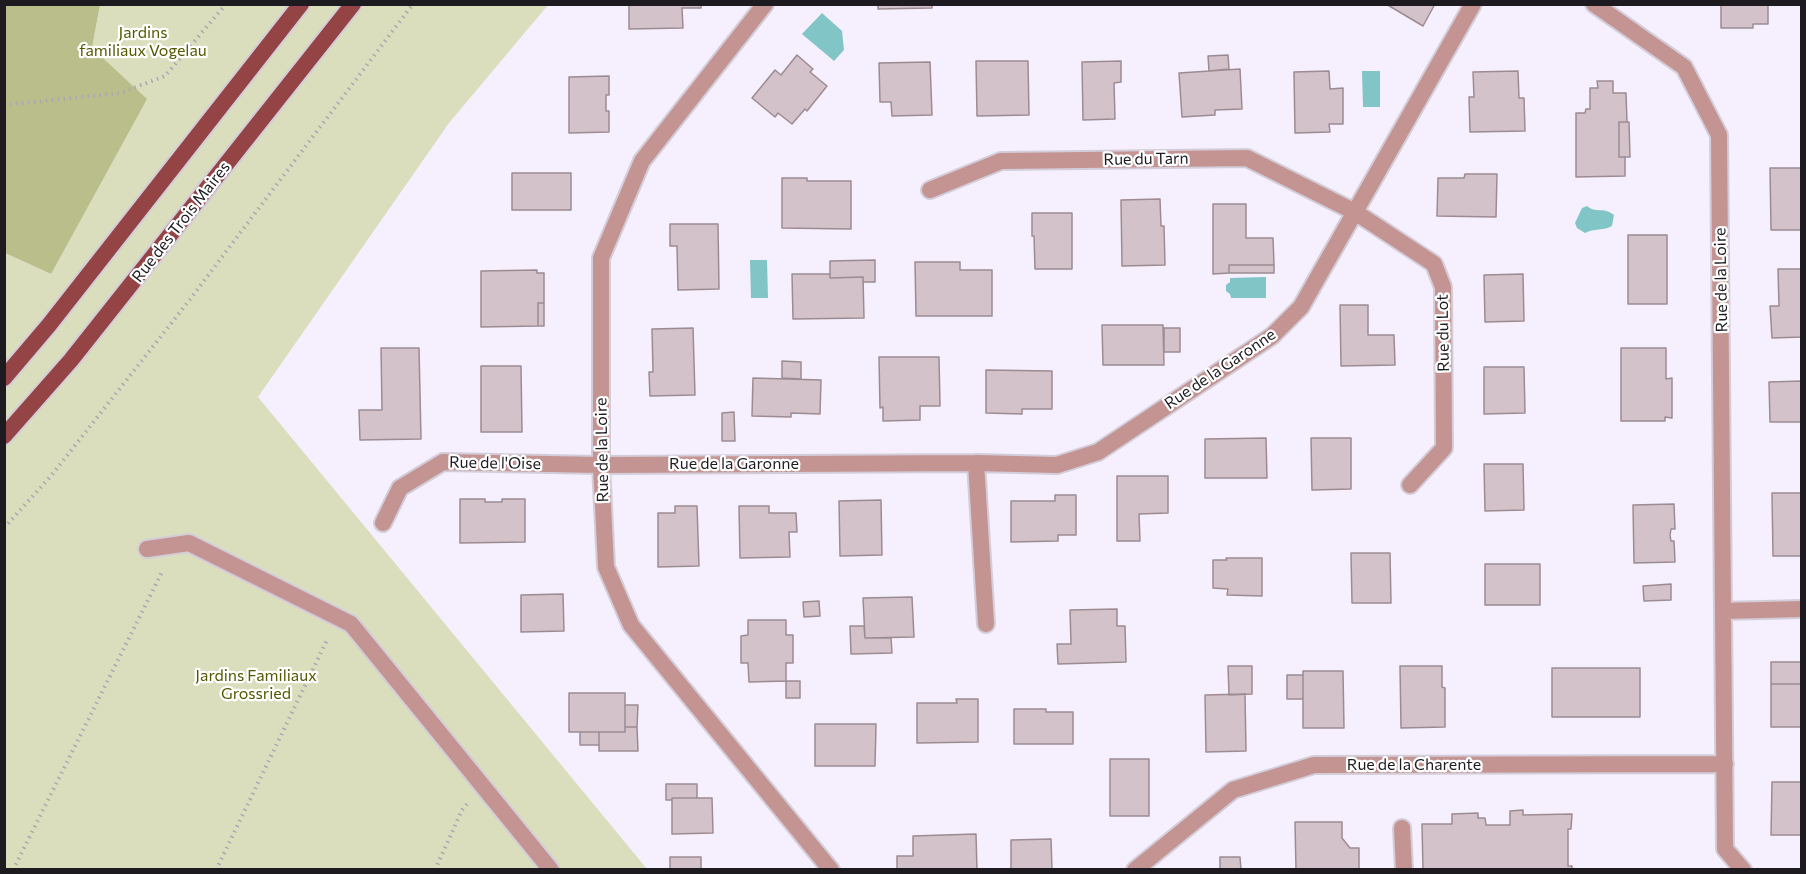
<!DOCTYPE html>
<style>
body{margin:0}
#map{position:relative;width:1806px;height:874px;overflow:hidden;background:#f6effd;font-family:Commissioner,sans-serif}
canvas{display:block}
.frame{position:absolute;inset:0;border:6px solid #1d1b20;pointer-events:none}
</style>
<div id="map">
<canvas width="1806" height="874"></canvas>
<div class="frame"></div>
</div>
<script>
const ctx = document.querySelector('canvas').getContext('2d');
ctx.lineJoin = 'round';
function paint(path, color) { ctx.fillStyle = color; ctx.fill(path, 'evenodd'); }
function stroke(path, color, width, dash) { ctx.strokeStyle = color; ctx.lineWidth = width; ctx.lineCap = dash ? 'butt' : 'round'; ctx.setLineDash(dash || []); ctx.stroke(path); }
function label(font, color, halo, rows, align = 'center') {
  ctx.font = font + ' Commissioner,sans-serif'; ctx.lineWidth = 4.5; ctx.setLineDash([]); ctx.textBaseline = 'middle'; ctx.strokeStyle = halo; ctx.fillStyle = color; for (const [text, x, y, turn = 0] of rows) {
    ctx.save(); ctx.translate(x, y); ctx.rotate((+turn || 0) * Math.PI / 180); ctx.textAlign = isNaN(turn) ? turn : align; if (halo) ctx.strokeText(text, 0, 0); ctx.fillText(text, 0, 0); ctx.restore();
  }
}
paint(new Path2D(`
 M100 5H548L449 123 258 397 647 869 5 870V253L51 274Z`), '#dbdebd');
paint(new Path2D(`
 M5 4 100 5 92 48 147 99 51 274 5 253Z`), '#babe8a');
paint(new Path2D(`
 M822 13 842 31 844 50 834 61 802 34Z
 M1362 71H1380V107H1363Z
 M1587 206C1596 214 1602 206 1614 215L1612 226C1604 231 1594 228 1585 233L1577 228 1575 223 1582 208Z
 M750 260H767L768 298H751Z
 M1266 277V298H1231L1230 294 1226 291V285L1230 282V278Z`), '#81c5c7');
const building = new Path2D(`
 M629 4H701V8H682L683 28 629 29Z
 M878 4H932V8L878 9Z
 M1386 4H1435L1423 26Z
 M1721 4H1768V24H1753V28H1721Z
 M797 55 813 69 810 72 827 86 807 111 805 109 792 124 778 113 775 117 752 98 775 70 781 75Z
 M1228 55 1229 69 1209 71 1208 56Z
 M976 61H1028L1029 115 977 116Z
 M1121 61V82L1114 83 1115 119 1083 120 1082 62Z
 M930 62 932 115 892 116 891 102H880L879 63Z
 M1240 69 1242 109 1215 110V115L1182 117 1179 73Z
 M1329 71 1330 89 1343 88V124H1329L1330 132 1295 133 1294 72Z
 M1518 71 1519 98H1524L1525 131 1470 132 1469 97H1474L1473 72Z
 M609 76V95H606V111H609V132L569 133V77Z
 M1597 81H1613V93H1626L1627 122H1619V157H1625V176L1576 177V113H1585L1586 109H1590V88H1598Z
 M1619 122H1629L1630 157H1619Z
 M1770 168H1802V230H1771Z
 M512 173H571V210H512Z
 M1465 174H1497L1496 217 1437 216 1438 178H1464Z
 M782 178H807V181H851V229L782 228Z
 M1160 199 1161 226H1164L1165 265 1122 266 1121 200Z
 M1213 204H1246V238H1273L1274 265H1229V273L1213 274Z
 M1032 213H1072V269H1035L1034 236H1032Z
 M670 224H718L719 289 678 290 677 246H670Z
 M1628 235H1667V304H1628Z
 M875 260V282H863V277L830 278V261Z
 M915 262H960V270H992V316H916Z
 M1229 265H1274V273H1229Z
 M1778 269H1802V337L1772 338 1770 306H1779Z
 M537 270V273H544V303H538V326L481 327V271Z
 M792 274H830V278L863 277 864 318 793 319Z
 M1523 274 1524 321 1485 322 1484 275Z
 M538 303H544V326H538Z
 M1340 305H1368V335H1394L1395 365 1341 366Z
 M1102 325H1163L1164 365H1103Z
 M693 328 695 395 650 396 649 372H653L652 329Z
 M1164 328H1180V352H1164Z
 M381 348H419L421 439 360 440 359 410H382Z
 M1621 348H1666V379L1672 378V418L1665 417V421H1621Z
 M879 357H939L940 406H920V420L883 421V407L880 408Z
 M782 361 801 362V379L782 378Z
 M481 366H521L522 432H481Z
 M1484 367H1524L1525 413 1484 414Z
 M986 370 1052 371V409H1022V414L986 413Z
 M753 378 821 380 820 414 791 413V417L752 416Z
 M1802 381V426L1801 422H1770L1769 382Z
 M734 412 735 441H722V413Z
 M1266 438 1267 478H1205V439Z
 M1311 438H1351V489L1312 490Z
 M1484 464H1523L1524 510 1485 511Z
 M1117 476H1168V513L1139 514 1140 541H1117Z
 M1772 493H1802V556H1773Z
 M1055 495H1076V535H1058V541L1011 542V501H1055Z
 M460 499H485V502H502V499H525V542L460 543Z
 M881 500 882 555 840 556 839 501Z
 M1674 504 1675 529H1671L1670 535 1671 541H1674L1675 562 1634 563 1633 505Z
 M675 506H697L699 566 658 567V513H675Z
 M739 506H769V513H796L797 532H789L790 557 740 558Z
 M1351 553H1390L1391 603H1352Z
 M1226 558H1262V596L1227 595 1228 589 1213 588V560H1227Z
 M1485 564H1540V605H1485Z
 M1671 584V600L1644 601 1643 586Z
 M563 594 564 631 521 632V595Z
 M912 597 914 637 865 638 863 598Z
 M819 601 820 616 804 617 803 602Z
 M1117 609V626H1125L1126 662 1058 664 1057 644H1071L1070 610Z
 M748 620H786V635H793V663H786V681L749 682 748 663H741V636L748 635Z
 M850 626H864L865 638H891L892 653 851 654Z
 M1771 662H1802V684H1771Z
 M1228 666H1252V694L1229 695Z
 M1400 666H1442V687L1445 688V727L1401 728Z
 M1552 668H1640V717H1552Z
 M1303 671H1343L1344 728H1303Z
 M1287 675H1303V699H1287Z
 M786 681H800V698H786Z
 M1771 684H1802V727H1771Z
 M569 693H625V732H569Z
 M1245 694 1246 751 1206 752 1205 695Z
 M956 699H978V742L917 743V703H957Z
 M625 705H638L637 727H625Z
 M1014 709H1046V712H1073V744H1014Z
 M815 724H876L875 766H815Z
 M625 727H637L638 751H599V732H625Z
 M580 732H599V745H580Z
 M1110 759H1149V816H1110Z
 M1772 782H1802V835H1771Z
 M666 784H697V798H672V800H666Z
 M672 798H712L713 833 672 834Z
 M1523 810V815L1572 814 1571 829H1568V866H1572V870H1423L1422 824H1452V814L1478 813V818H1485L1486 825H1510V811Z
 M1295 822H1342V838L1350 848H1359V870H1296Z
 M976 834 977 870H897V856H913V836Z
 M1051 839 1052 870H1011V840Z
 M670 857H701V870H670Z
 M1220 857H1240L1241 870H1220Z`);
paint(building, '#d3c2c9');
stroke(building, '#9c8c92', 1.5);
const service = new Path2D(`
 M147 549 189 543 351 624 551 870
 M1402 828 1404 870`);
const minor = new Path2D(`
 M765 4 642 161 601 258V465L606 567 631 625 831 870
 M1594 4 1684 67 1719 135 1725 849 1743 870
 M930 190 1001 161 1247 158 1355 212 1434 264 1443 287 1444 448 1410 485
 M976 463 986 624
 M383 523 400 488 443 462 601 465 976 463 1057 465 1098 452 1272 336 1301 307 1473 4
 M1723 611 1802 609
 M1135 870 1233 790 1314 765 1725 764`);
const primary = new Path2D(`
 M4 378 49 325 301 4
 M4 436 71 360 353 4`);
stroke(service, '#d3cdda', 20);
stroke(minor, '#d3cdda', 20);
stroke(primary, '#d3cdda', 20);
stroke(new Path2D(`
 M4 105 120 93 165 76 226 4
 M4 528 51 476 188 302 413 4
 M13 870 162 572
 M216 870 328 638
 M435 870 462 810 468 803`), '#ada7b2', 4, [1.5, 4.5]);
stroke(service, '#c49492', 16);
stroke(minor, '#c49492', 16);
stroke(primary, '#954445', 16);
label('16px', '#555800', '#fff', [
 ["Jardins",143,33],
 ["familiaux Vogelau",143,51],
 ["Jardins Familiaux",256,676],
 ["Grossried",256,694]
]);
label('16px', '#1d1b20', '#fff', [
 ["Rue du Tarn",1146,159,-1],
 ["Rue des Trois Maires",181,222,-52],
 ["Rue de la Loire",1721,280,-91],
 ["Rue du Lot",1443,333,-91],
 ["Rue de la Garonne",1220,369,-34],
 ["Rue de la Loire",602,450,-91],
 ["Rue de l'Oise",495,463,1],
 ["Rue de la Garonne",734,464],
 ["Rue de la Charente",1414,765]
]);
</script>
